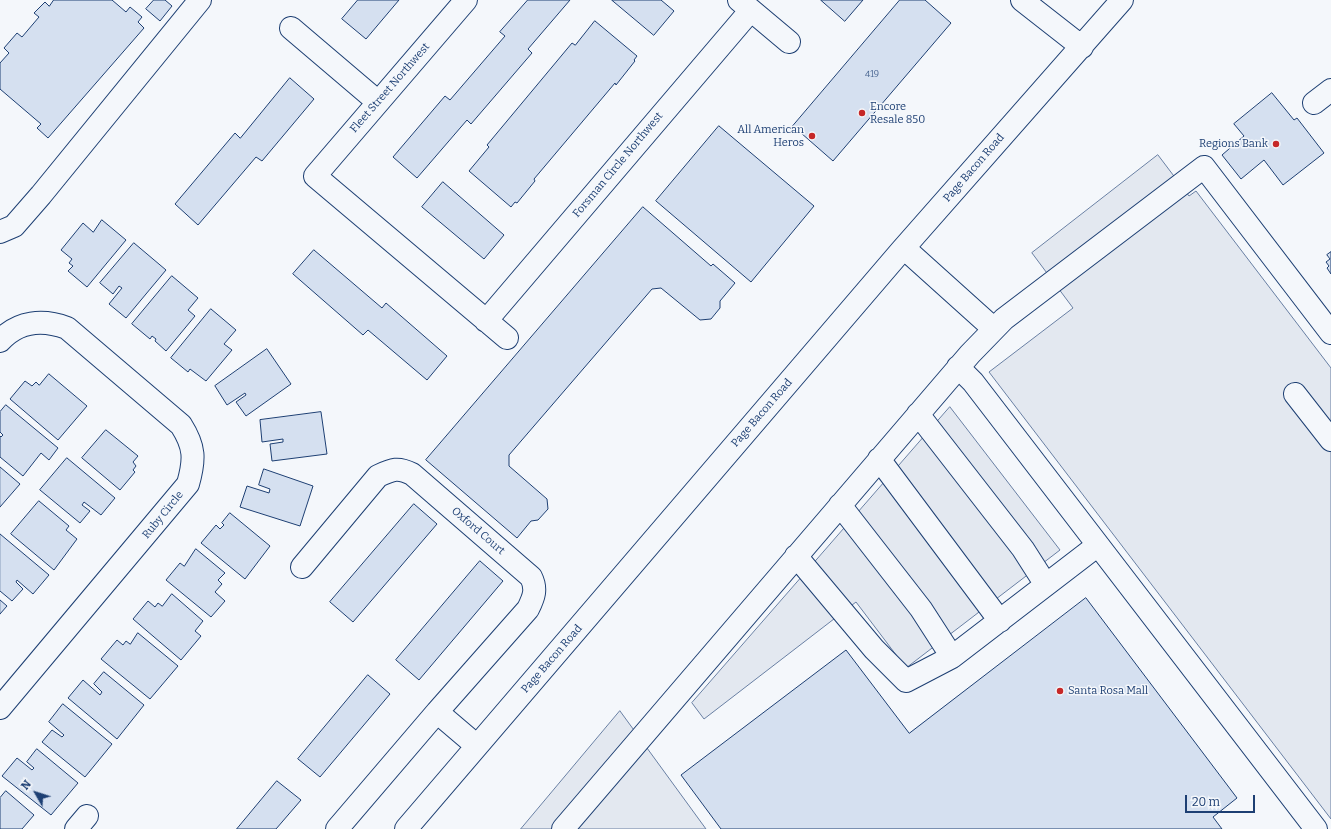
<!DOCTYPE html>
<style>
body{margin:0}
#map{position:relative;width:1331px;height:829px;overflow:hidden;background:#f4f7fb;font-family:Bitter,serif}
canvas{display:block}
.north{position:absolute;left:16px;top:773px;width:40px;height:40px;-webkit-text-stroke:3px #f4f7fb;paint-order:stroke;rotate:309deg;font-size:11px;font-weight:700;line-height:16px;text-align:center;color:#1d3f73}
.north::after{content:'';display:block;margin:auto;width:14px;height:18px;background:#1d3f73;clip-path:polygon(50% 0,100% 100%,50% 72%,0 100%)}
.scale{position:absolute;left:1185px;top:795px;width:70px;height:18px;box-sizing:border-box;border:2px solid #1d3f73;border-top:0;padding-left:5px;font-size:12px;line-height:14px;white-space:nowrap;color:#1d3f73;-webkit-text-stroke:3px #f4f7fb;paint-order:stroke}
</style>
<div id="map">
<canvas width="1331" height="829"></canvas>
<div class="north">N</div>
<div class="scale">20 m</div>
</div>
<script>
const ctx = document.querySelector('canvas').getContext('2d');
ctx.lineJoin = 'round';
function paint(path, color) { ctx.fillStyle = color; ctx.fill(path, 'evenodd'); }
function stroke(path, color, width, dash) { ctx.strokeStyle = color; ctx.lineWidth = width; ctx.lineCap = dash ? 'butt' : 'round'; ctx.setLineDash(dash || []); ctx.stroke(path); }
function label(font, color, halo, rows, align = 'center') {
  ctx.font = font + ' Bitter,serif'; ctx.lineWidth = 3; ctx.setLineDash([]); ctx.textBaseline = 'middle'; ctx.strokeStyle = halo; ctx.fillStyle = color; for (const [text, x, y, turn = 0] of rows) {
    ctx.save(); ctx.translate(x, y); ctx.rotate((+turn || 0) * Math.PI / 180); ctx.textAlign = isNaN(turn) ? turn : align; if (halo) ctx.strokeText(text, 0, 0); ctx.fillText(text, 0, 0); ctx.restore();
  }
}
const parking = new Path2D(`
 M1158 155 1189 196 1196 191 1331 368V819L989 372 1073 308 1032 253Z
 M950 407 1060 550 906 668 856 602 704 719 692 703Z
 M620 711 706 829H521Z`);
paint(parking, '#e3e8f0');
stroke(parking, '#687fa3', 1);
const building = new Path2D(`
 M54 0H112L126 12 130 7 142 17 138 22 144 28 48 138 37 128 41 124 0 89V63L9 53 4 48 17 33 22 37 39 17 34 13 45 2 49 6Z
 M154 0H165L172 6 160 21 146 9Z
 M358 0H399L366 39 342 19Z
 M528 0H570L528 49 532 53 471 124 467 120 417 178 393 157 445 96 450 100 505 36 500 32Z
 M612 0H661L674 11 654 35Z
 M821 0H863L845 21Z
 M900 0H925L951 23 833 161 793 126Z
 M595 21 637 56 634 60 635 61 616 85 615 83 534 179 535 181 517 203 515 202 511 207 469 171 489 147 487 145 572 43 575 45Z
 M290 78 314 99 262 161 256 157 198 225 175 204 235 133 240 138Z
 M1272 93 1294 120 1297 118 1324 153 1283 185 1264 160 1241 179 1222 155 1244 136 1234 124Z
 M719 126 814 206 751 282 656 201Z
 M443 182 504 235 484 259 422 207Z
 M643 207 711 266 713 264 735 283 720 301V308L711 319 700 320 661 288 652 289 509 455V466L547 499 548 509 538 520 531 521 517 538 426 460Z
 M102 220 126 240 87 287 68 271 73 266 69 263 72 259 61 250 83 223 93 232Z
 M134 243 166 270 126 318 109 304 122 288 119 286 113 294 100 283Z
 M314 250 382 308 386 303 447 356 427 380 368 330 363 335 293 274Z
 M1331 252V274L1327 268 1329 266 1326 262 1330 259 1327 255Z
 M172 276 198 298 188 310 195 316 166 351 155 341 156 339 152 336 150 339 132 324Z
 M211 309 236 330 224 344 232 350 206 381 190 369 188 372 171 358Z
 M267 349 291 384 246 416 236 402 246 395 245 393 227 405 215 386Z
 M49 374 87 406 58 440 10 399 25 381 32 386 36 382 39 385Z
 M6 405 58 448 49 460 41 453 23 476 0 457V436L1 437 3 435 0 432V412Z
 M321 412 327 454 272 461 270 444 283 442V439L262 442 260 420Z
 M106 430 138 456 133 462 136 466 133 470 135 472 120 490 82 458Z
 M67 458 115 498 101 515 84 502 82 505 90 511 80 523 40 490Z
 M0 467 20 484 0 507Z
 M264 469 313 486 300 526 240 507 247 486 269 493 270 489 259 485Z
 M39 501 69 526 66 530 77 539 54 570 11 534Z
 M414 504 437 524 353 622 330 602Z
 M230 513 270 546 245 579 201 543 216 525 220 529 224 525 222 523Z
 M0 534 49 575 33 594 17 580 16 582 23 589 12 601 0 591Z
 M196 549 225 573 218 580 222 584 215 592 225 601 211 617 166 580 180 563 184 566Z
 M480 561 503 581 419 680 396 660Z
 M172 594 203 621 195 631 201 636 181 660 133 619 148 601 155 607 158 603 162 606Z
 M1086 598 1237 798 1213 817 1222 829H721L681 775 846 650 909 733Z
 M0 600 7 606 0 614Z
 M138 633 178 666 150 699 101 659 117 640 123 645 126 641 130 644Z
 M104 672 144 705 117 739 68 698 83 680 100 695 102 692 94 684Z
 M368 675 390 694 320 777 298 759Z
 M63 704 112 744 85 777 42 742 52 730 62 737 64 735 49 722Z
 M37 749 78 783 51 815 2 776 17 758 32 770 34 768 27 762Z
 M277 781 301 800 276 829H237Z
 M6 791 34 815 22 829H0V798Z`);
paint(building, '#d5e0f0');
stroke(building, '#1d3f73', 1);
const minor = new Path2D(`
 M466 0 315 176 507 338
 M739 0 789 42
 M1022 0 1082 47
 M291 28 378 102
 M1314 103 1331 90
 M0 232 14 226 41 195 200 0
 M904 248 994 329
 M486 321 751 10
 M0 341C18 321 43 319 67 328L181 425C195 447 195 459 188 484L0 708
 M958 367 973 382 1316 829
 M1295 394 1331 440
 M918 414 1023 549 1046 585
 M879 459 1000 621
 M840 505 921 609 952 657
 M796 556 874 649 906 681 952 657 1098 545
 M302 567 378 476C393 469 398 467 412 474L531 577C537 589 534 597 528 609L437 712
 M76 829 87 816
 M337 829 437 712 477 746
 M406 829 901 251 1122 0
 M563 829 970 354 1004 319 1204 167 1331 333`);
stroke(minor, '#1d3f73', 24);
stroke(minor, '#f4f7fb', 22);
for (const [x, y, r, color] of [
 [862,113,4,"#c62828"],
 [812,136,4,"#c62828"],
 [1276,144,4,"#c62828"],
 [1060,691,4,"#c62828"]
]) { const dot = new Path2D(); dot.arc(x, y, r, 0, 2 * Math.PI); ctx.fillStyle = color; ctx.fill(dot); stroke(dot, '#f4f7fb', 1.5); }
label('9px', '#4b6792', null, [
 ["419",872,74]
]);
label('11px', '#1d3f73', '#f4f7fb', [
 ["Fleet Street Northwest",390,88,-49],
 ["Forsman Circle Northwest",618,165,-50],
 ["Page Bacon Road",974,168,-49],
 ["Page Bacon Road",762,413,-49],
 ["Ruby Circle",163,515,-51],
 ["Oxford Court",478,531,41],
 ["Page Bacon Road",552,659,-49]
]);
label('11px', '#1d3f73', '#f4f7fb', [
 ["Encore",870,107],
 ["Resale 850",870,120],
 ["All American",804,130,"right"],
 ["Heros",804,143,"right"],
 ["Regions Bank",1268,144,"right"],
 ["Santa Rosa Mall",1068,691]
], 'left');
</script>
